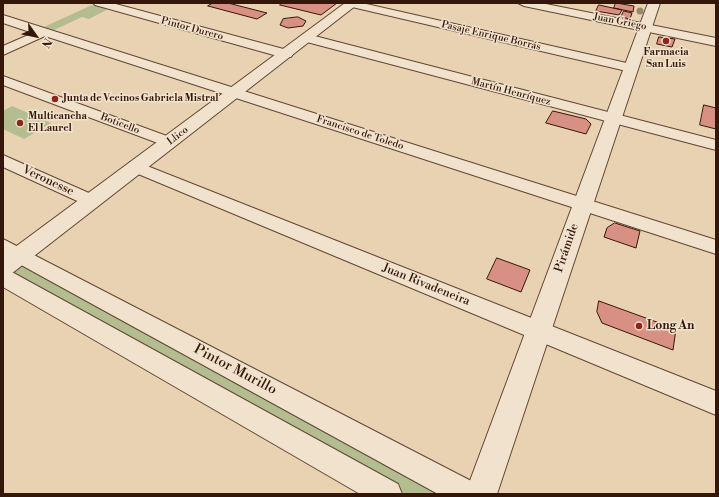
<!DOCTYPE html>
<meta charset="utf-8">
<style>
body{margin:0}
#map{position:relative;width:719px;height:497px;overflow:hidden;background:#e9d2b2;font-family:"Libre Bodoni",serif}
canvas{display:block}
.frame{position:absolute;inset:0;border:4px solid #34170a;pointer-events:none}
.north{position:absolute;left:16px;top:16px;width:40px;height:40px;-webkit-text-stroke:3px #f1e2cd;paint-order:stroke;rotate:123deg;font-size:11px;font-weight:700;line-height:16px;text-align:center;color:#34170a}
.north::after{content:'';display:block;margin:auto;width:14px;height:18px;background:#34170a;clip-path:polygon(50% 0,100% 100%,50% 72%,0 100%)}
</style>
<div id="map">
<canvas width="719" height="497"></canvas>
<div class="frame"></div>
<div class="north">N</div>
</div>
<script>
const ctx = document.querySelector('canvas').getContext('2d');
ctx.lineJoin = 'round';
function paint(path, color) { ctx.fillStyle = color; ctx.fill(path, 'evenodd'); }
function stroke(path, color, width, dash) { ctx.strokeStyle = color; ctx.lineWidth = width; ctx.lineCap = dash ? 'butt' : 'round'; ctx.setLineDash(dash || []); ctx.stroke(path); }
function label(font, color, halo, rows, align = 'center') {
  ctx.font = font + ' "Libre Bodoni",serif'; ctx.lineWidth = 3; ctx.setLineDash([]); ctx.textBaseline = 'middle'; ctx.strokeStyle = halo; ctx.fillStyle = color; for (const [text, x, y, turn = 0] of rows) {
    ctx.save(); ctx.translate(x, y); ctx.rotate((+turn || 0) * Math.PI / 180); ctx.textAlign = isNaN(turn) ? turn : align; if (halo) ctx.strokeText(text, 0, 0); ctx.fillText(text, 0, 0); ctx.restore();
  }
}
paint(new Path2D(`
 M92 5 108 9 89 19 82 17 54 30 44 27Z
 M12 106 51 123 24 139 3 129V111Z
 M3 253 439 494H402L3 270Z`), '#b3bd8f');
const building = new Path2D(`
 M213 3H228L267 13 257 19 208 6Z
 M282 3H337L321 15 280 5Z
 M616 3 634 6 633 12 614 8Z
 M599 5 622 10 619 15 596 11Z
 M624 11 632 13 630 19 621 17Z
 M298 17 306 21 303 26 288 28 280 25 283 19Z
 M659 37 675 39 672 47 657 44Z
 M704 105 716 108V129L700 125Z
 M553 111 586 119 591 124 586 134 546 123Z
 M615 223 640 231 636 248 604 237 607 228Z
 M497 258 530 270 521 292 487 279Z
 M599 301 676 329 673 350 602 323 597 312Z`);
paint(building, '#d89084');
stroke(building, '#34170a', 1);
const minor = new Path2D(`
 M93 3H112L291 51 293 54 291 57H281L95 5Z
 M347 3H362L631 64 636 65 638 68 636 71 631 72 352 7 348 6Z
 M518 3H541L716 38V46L524 6Z
 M3 15 716 240V254L45 36 3 55V46L33 33 3 23Z
 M307 34 716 140V150L303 41 301 38Z
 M3 76 175 139 177 142 175 145 169 147 163 145 3 85Z
 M3 155 98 197 101 201 98 205 92 207 86 205 3 167Z
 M137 162 716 391V415L131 171 128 167 131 163Z
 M3 239 477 484 481 494H438L3 255Z
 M3 269 10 271 398 484 402 494H360L3 287Z`);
const tertiary = new Path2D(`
 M345 3H359L11 274 3 277V256Z
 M648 3H660L497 494H465Z`);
stroke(minor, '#614634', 2);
stroke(tertiary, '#614634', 2);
paint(minor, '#f1e2cd');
paint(tertiary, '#f1e2cd');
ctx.fillStyle = '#9a876c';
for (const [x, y] of [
 [640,11]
]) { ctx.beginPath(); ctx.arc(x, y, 3.5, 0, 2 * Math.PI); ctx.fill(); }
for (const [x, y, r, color] of [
 [666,41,4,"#8f2418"],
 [55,99,4,"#8f2418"],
 [20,123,4,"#8f2418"],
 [639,326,4,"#8f2418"]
]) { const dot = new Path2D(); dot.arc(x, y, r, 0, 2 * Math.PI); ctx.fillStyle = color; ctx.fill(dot); stroke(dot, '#f1e2cd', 1.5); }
label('10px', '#34170a', '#f1e2cd', [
 ["Juan Griego",620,22,11],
 ["Pintor Durero",192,29,15],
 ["Pasaje Enrique Borrás",491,36,13],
 ["Martín Henríquez",511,92,15],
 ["Boticello",120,124,21],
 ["Francisco de Toledo",360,133,18],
 ["Llico",178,136,-37]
]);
label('bold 10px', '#34170a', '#f1e2cd', [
 ["Farmacia",666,53,"center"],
 ["San Luis",666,65,"center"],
 ["Junta de Vecinos Gabriela Mistral",63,99],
 ["Multicancha",28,117],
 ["El Laurel",28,129]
], 'left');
label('12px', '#34170a', '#f1e2cd', [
 ["Veronesse",48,181,25],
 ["Pirámide",567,248,-71],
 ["Juan Rivadeneira",426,285,22]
]);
label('bold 12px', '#34170a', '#f1e2cd', [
 ["Long An",647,326]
], 'left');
label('14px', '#34170a', '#f1e2cd', [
 ["Pintor Murillo",235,370,28]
]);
</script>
